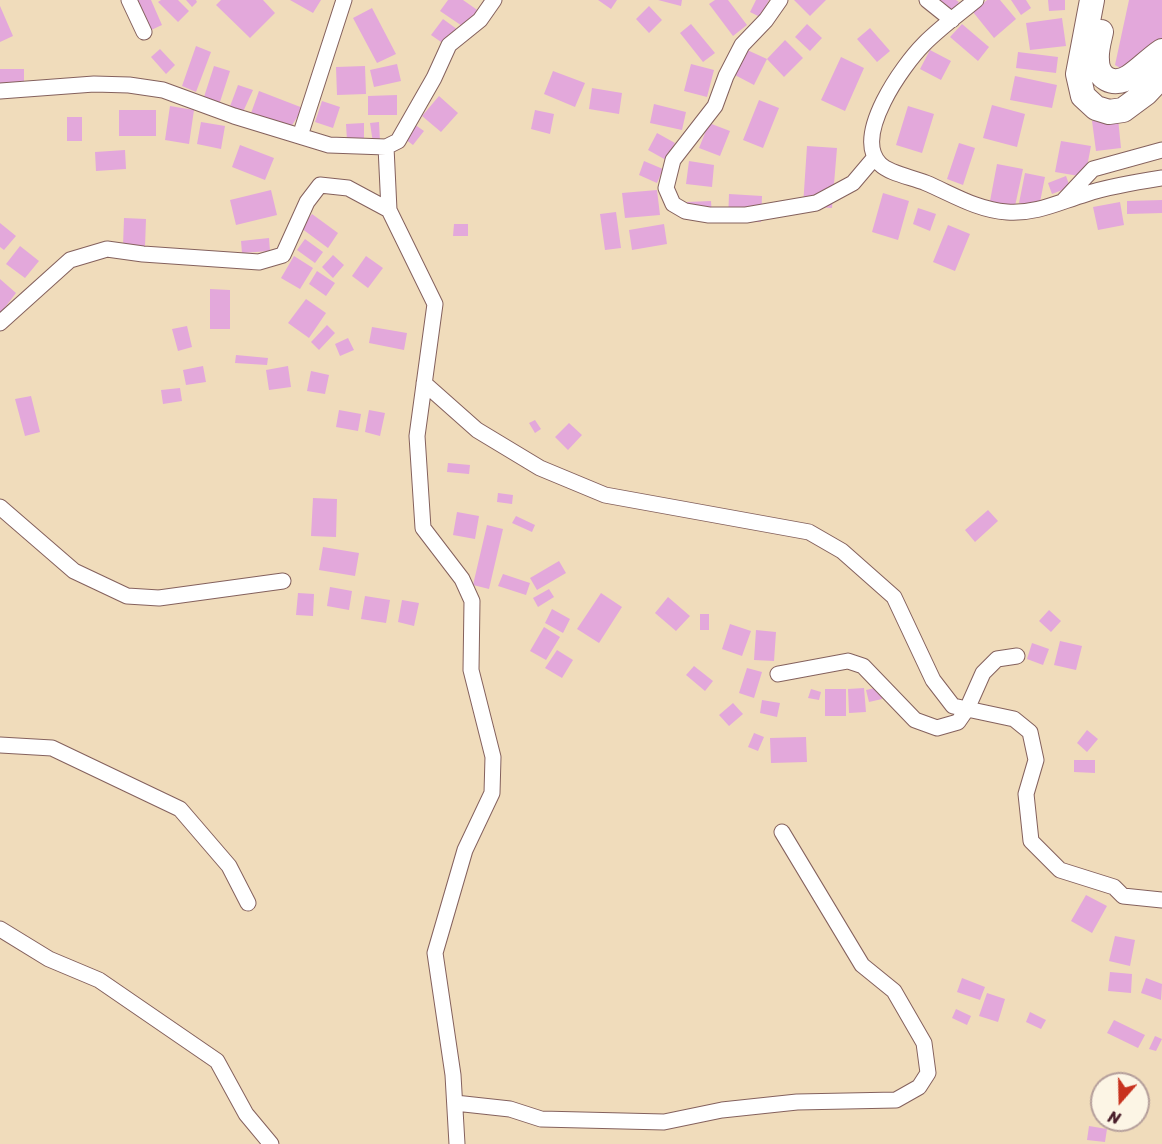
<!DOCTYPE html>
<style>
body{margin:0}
#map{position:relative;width:1162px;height:1144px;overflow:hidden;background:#f0dcbb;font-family:Sriracha,sans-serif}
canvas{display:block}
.north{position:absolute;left:1090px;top:1072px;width:60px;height:60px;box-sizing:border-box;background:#fcf5e5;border:2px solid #b59f9b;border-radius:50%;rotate:200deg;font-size:16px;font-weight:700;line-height:24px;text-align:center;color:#4a1f2b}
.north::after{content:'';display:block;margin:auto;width:21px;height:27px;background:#c8321e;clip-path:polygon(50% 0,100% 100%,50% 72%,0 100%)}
</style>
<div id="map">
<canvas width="1162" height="1144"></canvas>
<div class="north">N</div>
</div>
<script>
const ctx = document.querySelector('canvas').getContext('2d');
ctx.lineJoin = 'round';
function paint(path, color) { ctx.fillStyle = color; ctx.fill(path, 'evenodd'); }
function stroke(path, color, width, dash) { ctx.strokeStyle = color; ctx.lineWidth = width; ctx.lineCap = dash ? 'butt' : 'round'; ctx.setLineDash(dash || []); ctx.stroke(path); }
paint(new Path2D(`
 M134 0H151L162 25 149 31Z
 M161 0H178L189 11 178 22 158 2Z
 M186 0H196L197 2 192 7Z
 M221 0H263L275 13 250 38 216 5Z
 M290 0H321L313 13Z
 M448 0H463L483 14 471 32 440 11Z
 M598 0H617L611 9Z
 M658 0H682L681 6Z
 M715 0H728L747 25 733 36 709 4Z
 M756 0H769L760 17 750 12Z
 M794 0H826L810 16Z
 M922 0H956L959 2 945 19Z
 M987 0H1000L1016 19 994 38 973 12Z
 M1011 0H1026L1031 8 1021 15Z
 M1048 0H1065V10L1049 11Z
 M1129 0H1162V46L1127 72 1115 65Z
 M0 6 13 36 0 42Z
 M649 6 662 20 649 33 636 19Z
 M372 8 396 54 377 63 353 18Z
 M1062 18 1066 46 1030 50 1026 23Z
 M443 19 465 35 454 51 431 35Z
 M691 24 715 53 703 62 680 33Z
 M807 24 822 38 810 51 795 37Z
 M962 24 989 47 978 61 950 37Z
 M870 28 890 51 877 62 857 39Z
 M785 40 803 58 784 77 767 59 754 85 733 74 745 49 767 59Z
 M196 46 211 52 196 92 182 86Z
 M160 49 175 65 166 74 151 57Z
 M930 50 951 61 941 80 920 69Z
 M1018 52 1058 57 1056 73 1016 68Z
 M841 57 864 68 845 111 821 100Z
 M397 64 401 81 374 87 370 70Z
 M691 64 714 70 707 97 684 91Z
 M214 66 230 71 219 105 203 100Z
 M365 66 366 94 337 95 336 67Z
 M0 69H24V86L0 87Z
 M553 71 585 83 575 107 544 94Z
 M1015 76 1057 85 1052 108 1010 100Z
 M238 85 253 90 242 114 229 109Z
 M592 88 622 93 619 114 589 109Z
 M259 91 303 108 289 130 250 116Z
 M397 95V115H368V96Z
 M439 96 458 113 441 132 422 116Z
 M759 100 779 108 763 148 743 140Z
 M322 101 340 107 333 128 315 122Z
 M654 104 686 112 682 130 650 123Z
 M992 105 1025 114 1017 147 983 138Z
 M170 106 194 110 189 144 165 140Z
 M908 106 934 114 922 153 896 145Z
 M119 110H156V136H119Z
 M535 110 554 114 550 134 531 129Z
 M67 117H82V141H67Z
 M1118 118 1121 148 1096 151 1092 121Z
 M201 122 225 126 221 149 197 144Z
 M379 122 380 142 373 143 370 123Z
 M411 122 424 131 413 145 401 136Z
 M364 123V139L347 140 346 124Z
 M709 123 730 131 720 156 699 148Z
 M657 133 675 143 666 160 648 150Z
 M1061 141 1091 146 1085 177 1055 172Z
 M959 143 975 148 963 185 947 179Z
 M240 145 274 158 265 180 232 167Z
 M807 146 837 148 832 208 803 206Z
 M125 150 126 169 96 171 95 152Z
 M644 161 663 169 657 183 639 175Z
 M689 161 714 165 712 187 686 184Z
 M997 164 1023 169 1015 206 990 201Z
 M1025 173 1045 177 1039 207 1019 203Z
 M1066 176 1070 187 1052 194 1048 183Z
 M271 190 277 215 236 225 230 200Z
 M657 190 660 215 625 218 622 193Z
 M883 193 909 201 898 240 872 232Z
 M729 194 762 196 761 222 728 221Z
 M1162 200V213L1127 214V201Z
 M711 201 712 217 688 219 687 202Z
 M1120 202 1124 225 1098 230 1093 207Z
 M918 208 936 214 930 231 913 224Z
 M616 212 621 248 605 250 600 214Z
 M312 214 338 233 328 248 301 228Z
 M124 218 146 219 145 247 123 246Z
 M0 223 16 236 4 250 0 247Z
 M454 224H468V236H453Z
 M664 224 667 244 632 250 629 230Z
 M948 225 970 234 955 271 933 262Z
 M269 238 270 251 242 253 241 241Z
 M305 239 323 252 315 263 297 250Z
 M20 246 39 261 25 278 6 264Z
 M333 255 344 265 333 278 322 267Z
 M294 256 313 268 300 289 281 278Z
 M366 256 383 268 368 288 352 276Z
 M317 271 335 283 326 296 309 284Z
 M0 279 16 293 0 314Z
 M210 289 230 290V329H210Z
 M306 299 326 313 309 338 288 323Z
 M327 325 335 333 319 350 311 342Z
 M187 326 192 347 178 351 172 329Z
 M372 327 407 333 404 350 369 343Z
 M348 338 354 350 340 356 335 344Z
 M236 355 268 358 267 365 235 363Z
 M203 366 206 382 186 385 183 370Z
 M288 366 291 387 269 390 266 370Z
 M311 371 329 375 325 394 307 391Z
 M180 388 182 401 163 404 161 390Z
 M31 396 40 432 25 436 15 399Z
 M339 410 361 414 358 431 336 427Z
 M369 410 385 413 380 436 365 432Z
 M535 420 541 429 535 433 529 423Z
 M569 423 582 435 568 450 555 437Z
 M448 463 470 465 469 474 447 472Z
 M498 493 513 495 512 504 497 502Z
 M313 498 337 499 336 537 311 536Z
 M988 510 998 521 975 542 965 530Z
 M457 512 479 516 475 539 453 535Z
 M516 516 535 525 532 532 512 523Z
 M487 525 503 529 489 589 473 585Z
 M323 547 359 553 355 576 319 570Z
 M559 561 566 573 537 590 530 578Z
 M503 574 530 583 526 595 498 586Z
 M330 587 352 591 349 610 327 606Z
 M549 589 554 597 538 607 533 598Z
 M298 593 314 594 313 616 296 615Z
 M601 593 622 607 599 643 577 629Z
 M365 596 390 600 386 623 361 619Z
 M668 597 690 616 676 631 655 613Z
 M402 600 419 603 414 626 398 622Z
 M552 609 570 619 563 633 545 623Z
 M1049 610 1061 621 1051 632 1039 621Z
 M700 614H709V630H700Z
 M730 624 751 631 742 656 722 649Z
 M544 627 560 637 546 660 530 651Z
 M756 630 776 632 774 661 754 660Z
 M1060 641 1082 646 1076 670 1054 665Z
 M1032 643 1049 649 1043 665 1027 659Z
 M557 650 573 660 562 678 545 668Z
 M694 666 713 681 705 691 686 675Z
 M747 668 762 672 754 698 739 693Z
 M879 687 882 699 869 702 866 690Z
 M864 688 866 712 849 713 848 689Z
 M811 689 821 692 819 700 808 698Z
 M825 689H846V716H825Z
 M762 700 780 703 777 717 760 713Z
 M733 703 743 714 729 726 719 715Z
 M1087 730 1098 739 1087 752 1077 743Z
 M754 733 764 737 758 751 748 747Z
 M806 737 807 762 771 763 770 738Z
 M1074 760H1095V773L1074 772Z
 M1086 895 1107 906 1092 933 1071 921Z
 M1115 936 1135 940 1130 966 1109 961Z
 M1110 972 1132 974 1131 993 1108 991Z
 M962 978 985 987 980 1000 957 992Z
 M1146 978 1162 984 1161 1000 1141 993Z
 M987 993 1005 999 998 1022 979 1016Z
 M956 1009 971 1016 967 1025 952 1018Z
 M1030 1012 1046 1020 1041 1029 1026 1022Z
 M1114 1020 1145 1035 1138 1048 1107 1033Z
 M1155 1036 1162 1039 1156 1051 1149 1049Z
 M1138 1108 1144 1111 1138 1125V1123L1130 1120H1138Z
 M1089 1126 1107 1129 1105 1142 1087 1140Z`), '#e3a8db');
const minor = new Path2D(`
 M129 0 144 32
 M780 0 766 20 742 45 726 76 715 106 673 160 666 188 673 204 685 211 709 215H746L816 203 853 183 875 157
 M927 0 952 20
 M976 0C959 14 940 28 924 44 903 65 852 136 880 164 890 174 912 177 926 183 952 194 977 210 1007 212 1037 214 1059 202 1086 194 1111 186 1136 182 1162 178
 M0 91 94 84 129 85 163 90 234 116 329 145 386 147 398 141 434 78 449 45 480 20 494 0
 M300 136 344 0
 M386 147 389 210
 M1064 200 1093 169 1162 150
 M0 323 70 260 107 249 143 254 259 262 283 255 307 202 320 185 348 188 389 210 435 304 417 436 423 528 462 579 472 601 471 670 493 757 492 793 465 850 435 953 453 1075 457 1144
 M424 383 477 430 540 468 605 495 809 532 842 551 894 597 933 680 953 706 1014 719 1030 732 1036 760 1026 794 1031 841 1060 870 1114 887 1123 896 1162 900
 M0 507 74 571 127 596 159 598 283 581
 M778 674 848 661 863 666 915 720 937 728 958 722 967 709 983 673 997 659 1017 656
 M0 745 52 748 180 809 229 866 248 903
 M0 929 49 959 99 980 217 1061 246 1114 271 1144
 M455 1103 510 1109 541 1119 664 1122 722 1110 797 1102 896 1100 919 1087 928 1073 924 1043 894 991 862 965 782 832`);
const primary = new Path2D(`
 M1092 0 1078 74 1083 96 1096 108 1109 112 1123 110 1146 93 1162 76
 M1101 32C1099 41 1096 51 1097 60 1097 78 1113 87 1129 77 1140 70 1150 59 1162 51`);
stroke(minor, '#84615d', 17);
stroke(primary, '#84615d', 26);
stroke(minor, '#fff', 15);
stroke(primary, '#fff', 24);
</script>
